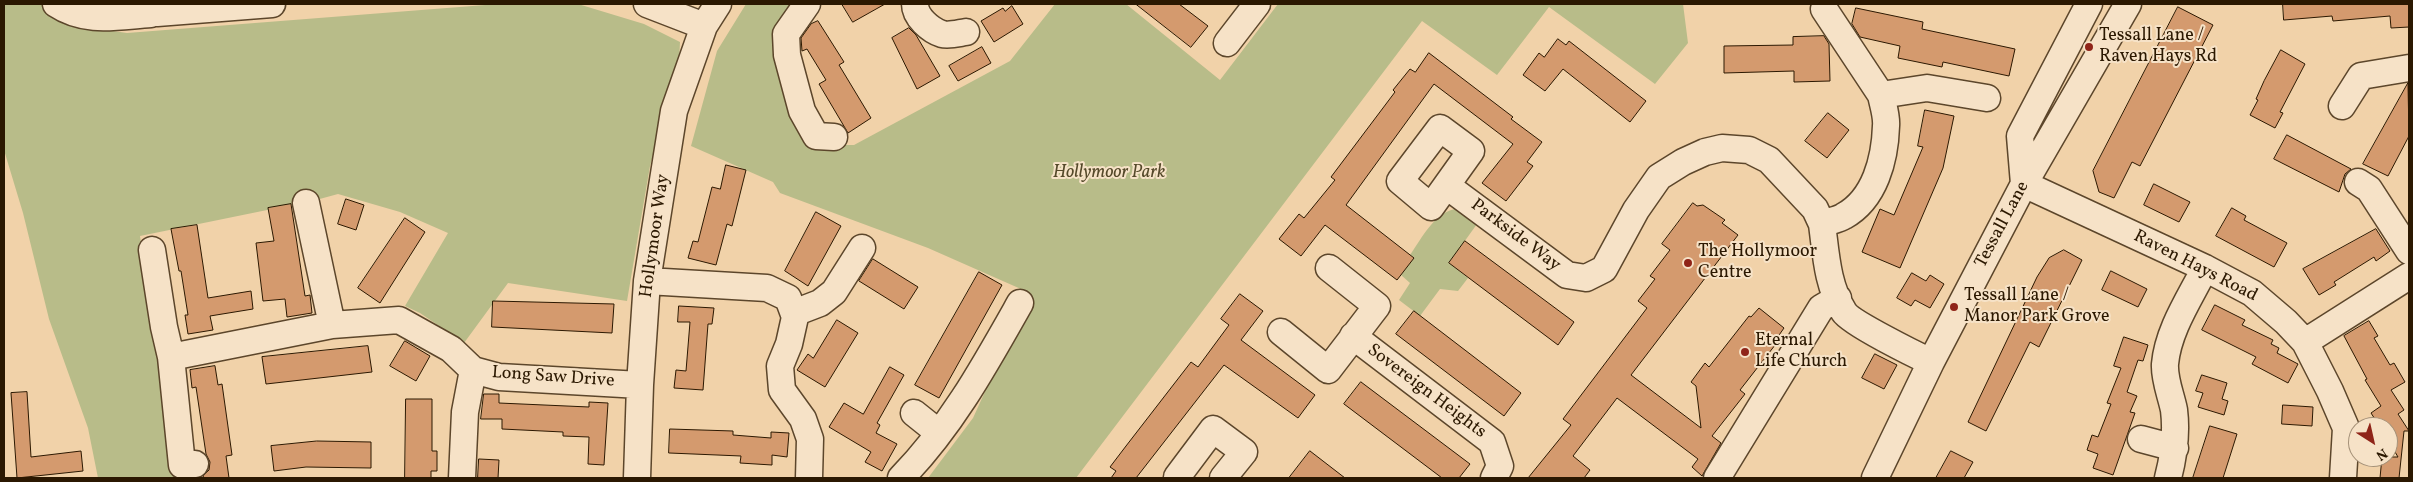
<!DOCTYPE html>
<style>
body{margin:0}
#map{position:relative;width:2413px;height:482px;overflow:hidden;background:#f1d2a9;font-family:Vollkorn,serif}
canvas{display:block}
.frame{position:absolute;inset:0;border:5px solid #2b1801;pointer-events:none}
.north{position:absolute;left:2348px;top:417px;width:50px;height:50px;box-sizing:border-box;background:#f6e2c7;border:1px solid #a59178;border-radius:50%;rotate:145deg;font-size:14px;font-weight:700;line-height:20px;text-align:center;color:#2b1801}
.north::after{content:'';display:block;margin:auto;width:18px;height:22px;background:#8f2418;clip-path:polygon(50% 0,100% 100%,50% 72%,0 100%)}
</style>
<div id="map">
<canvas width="2413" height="482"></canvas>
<div class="frame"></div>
<div class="north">N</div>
</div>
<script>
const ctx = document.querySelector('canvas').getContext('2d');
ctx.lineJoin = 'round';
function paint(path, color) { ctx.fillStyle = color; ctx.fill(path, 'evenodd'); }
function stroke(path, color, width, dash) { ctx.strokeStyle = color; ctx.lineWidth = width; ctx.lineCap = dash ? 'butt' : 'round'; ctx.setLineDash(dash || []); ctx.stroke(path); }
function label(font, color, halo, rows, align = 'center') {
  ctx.font = font + ' Vollkorn,serif'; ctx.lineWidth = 4; ctx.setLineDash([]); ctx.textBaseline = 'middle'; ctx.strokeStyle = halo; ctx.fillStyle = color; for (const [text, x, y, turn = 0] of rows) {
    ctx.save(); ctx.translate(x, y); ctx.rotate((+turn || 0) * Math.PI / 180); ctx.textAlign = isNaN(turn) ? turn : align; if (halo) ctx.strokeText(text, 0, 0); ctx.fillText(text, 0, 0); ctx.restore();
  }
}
paint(new Path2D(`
 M4 4H44L78 26 127 33 498 4H578L644 24 680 42 679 62 650 166 627 301 508 283 464 343 420 313 405 306 448 233 400 212 338 194 316 200 140 236 178 478H98L88 428 49 319 23 213 4 150Z
 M746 4H792L790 5 817 145H854L1010 61 1055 4H1126L1220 80 1278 4H1683L1688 43 1655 84 1549 7 1497 75 1422 21 1076 478H928L973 418 1030 293 928 248 780 193 773 182 691 146 717 51Z
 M1455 209 1477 224 1449 263 1468 278 1458 291 1440 289 1420 316 1399 300 1410 283 1401 275 1414 258 1410 255C1422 238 1434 213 1455 209Z`), '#b8bc89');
const building = new Path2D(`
 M842 4H885L853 22Z
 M1136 4H1179L1208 26 1191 47Z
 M2283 4H2409V27L2391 28 2390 16 2333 21 2332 16 2284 20Z
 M1012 6 1023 24 994 42 981 21 1003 8 1005 11Z
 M2178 7 2213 25 2140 166 2132 162 2114 198 2099 192 2093 171Z
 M1856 8 1923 22 1922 29 2015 49 2009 76 1943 62 1942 67 1898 58 1900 46 1860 37 1852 24Z
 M818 21 844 62 839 65 871 118 848 133 819 84 826 80 807 49 802 51 801 38 811 24Z
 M909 28 916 35 940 76 917 89 892 38Z
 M1824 36 1829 44 1830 81 1794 82V71L1724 73V46L1793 45V37Z
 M1558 39 1566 45 1569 41 1646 101 1630 122 1563 69 1545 91 1523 75 1539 53 1544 57Z
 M982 47 991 63 958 81 949 66Z
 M2281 50 2305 64 2280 112 2283 113 2275 128 2250 115 2258 100 2256 99 2264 81Z
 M1429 53 1513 117 1511 119 1542 142 1527 162 1533 166 1506 201 1482 183 1513 144 1434 84 1346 205 1414 258 1397 280 1325 225 1301 256 1279 239 1299 214 1304 218 1335 180 1331 177 1395 92 1393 90 1410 69 1415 72Z
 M2408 83 2409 136 2388 176 2363 164Z
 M1925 110 1954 116 1943 168 1900 268 1862 252 1880 209 1894 215 1923 147 1918 146Z
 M1828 113 1849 130 1827 158 1805 141Z
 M2287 135 2351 169 2345 174 2339 192 2274 159Z
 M726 165 746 170 732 226 727 224 716 265 688 258 693 241 698 242 712 187 720 189Z
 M2154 184 2190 202 2179 222 2144 205Z
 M346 199 364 205 356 230 338 224Z
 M1693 203 1697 206 1703 205 1725 220 1722 223 1738 235 1631 375 1701 428 1696 386 1691 382 1705 363 1709 367 1749 316 1751 317 1759 308 1784 328 1777 338 1779 340 1740 390 1745 394 1712 436 1721 443 1702 476 1692 467 1698 459 1617 398 1573 456 1590 470 1584 478H1528L1571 425 1563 419 1647 308 1638 301 1655 279 1650 276 1670 250 1662 244Z
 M291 204 305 296 310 295 312 313 287 317 285 299 263 301 256 243 274 241 268 208Z
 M2232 208 2246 216 2244 220 2287 243 2274 267 2216 236Z
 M816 212 841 226 808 286 785 271Z
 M405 218 425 232 380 303 358 288Z
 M197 225 208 298 251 291 253 309 210 316 213 330 188 334 185 315H188L181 271H179L171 229Z
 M2376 229 2390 251 2376 261 2374 257 2334 282 2336 285 2319 295 2303 269Z
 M1465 241 1574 322 1558 345 1449 263Z
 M2064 250 2082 260 2039 347 2030 342 1986 431 1968 422 2037 277 2049 258Z
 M873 259 918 287 904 309 859 281Z
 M2111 271 2147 289 2138 307 2102 290Z
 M979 272 1002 285 939 398 915 385Z
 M1912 273 1926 281 1930 275 1944 284 1930 308 1915 300 1911 306 1897 298Z
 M1240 294 1263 311 1241 340 1315 395 1298 418 1224 365 1136 478H1111L1116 471 1110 467 1126 446 1191 362 1198 367 1229 325 1221 319Z
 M493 301 614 304 612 333 492 327Z
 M2215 305 2245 320 2242 325 2273 340 2271 344 2279 348 2277 353 2298 364 2288 383 2252 364 2256 357 2202 330Z
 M679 306 714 308 712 324H708L703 390 674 388 676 370 686 371 690 322H678Z
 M1414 311 1521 393 1504 416 1396 334Z
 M837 320 858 333 825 387 797 370 808 354 813 358Z
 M2369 321 2378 336 2374 338 2390 365 2394 363 2405 382 2391 390 2404 410 2398 414 2409 431H2404L2399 478H2380L2382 457H2398L2388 440V427H2380L2371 413 2381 406 2365 380 2367 379 2344 336Z
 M2124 337 2148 345 2143 361 2138 360 2127 392 2137 396 2130 412 2135 413 2113 475 2093 468 2098 454 2087 450 2092 435 2098 437 2111 404 2107 403 2121 368 2114 366Z
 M405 341 430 356 416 381 390 366Z
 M368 346 372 372 266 384 262 357Z
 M1875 354 1897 365 1884 389 1862 378Z
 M215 366 218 385 222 384 232 455 226 456 229 478H204L203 476 209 470 210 462 206 454 196 387 192 388 190 370Z
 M890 367 904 375 877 423 880 425 876 433 897 444 882 471 865 462 871 452 829 427 844 403 863 414Z
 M2202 375 2227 383 2222 399 2228 401 2224 415 2198 407 2203 393 2196 391Z
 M1361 382 1470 464 1459 478H1442L1344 404Z
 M27 392 31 457 81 451 83 471 17 478 11 393Z
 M484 394H499V403L589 407V402L608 403 604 465 588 464 589 437 563 436V432L502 429V419H481Z
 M406 399H432V451H437V471H431V478H405Z
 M2283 405 2313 407 2312 426 2282 424Z
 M2210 426 2237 434 2223 478H2193Z
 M670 429 733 431V435L771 438V432L789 433 787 457 772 455V465L740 463 741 456 669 453Z
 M317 441 371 442V468L306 467 274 471 271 446Z
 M1310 451 1345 478H1289Z
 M1951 451 1973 462 1964 478H1936Z
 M479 459 499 460 498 478H478Z`);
paint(building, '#d49a6e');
stroke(building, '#2b1801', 1);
const minor = new Path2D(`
 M56 4C86 24 118 16 151 14
 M129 4 131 7 157 13 272 4
 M647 4 704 26
 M807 4 786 34 787 55 802 111 816 136 834 137
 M915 4C915 17 930 30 942 34 949 36 959 33 966 32
 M2089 4 2020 136 2024 184 2205 268 2252 293 2286 322 2305 342 2330 391 2346 428 2343 478
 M1824 9 1881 95
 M1227 43 1257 4
 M2342 106 2361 76 2409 68
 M1440 128 1471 151 1431 207 1400 181Z
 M2358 182 2369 189 2409 251
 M1447 186 1567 275 1586 278 1604 269 1636 210 1659 177 1683 162 1705 152 1722 148 1749 150 1769 160 1815 209 1822 224
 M306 203 332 325
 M152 250 164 327 171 357 182 465 195 464
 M647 281 767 288 788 298 795 317 789 344 780 366 782 390 803 419 810 439 809 478
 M794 313 820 303 834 292 862 248
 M1281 332 1328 370 1377 306 1329 268
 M1353 336 1492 442 1500 466 1494 478
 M2305 342 2409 276
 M171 357 332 325 399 320 451 349 473 370 499 377 640 385
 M1931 362C1916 355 1851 323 1844 312 1827 285 1826 254 1822 224 1829 221 1838 220 1844 216 1875 199 1885 159 1886 126 1887 116 1883 105 1881 95L1927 88 1987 98
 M914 413 939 433
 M2141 439 2175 448
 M462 478 465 412 473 370
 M637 478 640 385 647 281 674 111 704 26 718 4
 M901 478C951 427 985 365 1020 303
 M1178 478 1177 477 1213 429 1244 452 1223 478
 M1717 478 1821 308 1838 298
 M1875 478 1931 362 2024 184 2128 4
 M2168 478C2174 455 2177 434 2174 410 2171 395 2164 379 2165 364 2168 330 2190 298 2205 268`);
stroke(minor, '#5c462b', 29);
stroke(minor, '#f6e2c7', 26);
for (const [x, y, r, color] of [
 [2089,47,5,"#8f2418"],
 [1688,263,5,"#8f2418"],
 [1954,307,5,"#8f2418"],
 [1745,352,5,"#8f2418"]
]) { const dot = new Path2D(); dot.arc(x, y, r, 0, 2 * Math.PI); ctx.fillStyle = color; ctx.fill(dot); stroke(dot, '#f6e2c7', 2); }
label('18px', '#2b1801', '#f6e2c7', [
 ["Tessall Lane /",2099,37],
 ["Raven Hays Rd",2099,58],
 ["The Hollymoor",1698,253],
 ["Centre",1698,274],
 ["Tessall Lane /",1964,297],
 ["Manor Park Grove",1964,318],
 ["Eternal",1755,342],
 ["Life Church",1755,363]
], 'left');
label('italic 18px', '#55492a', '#f6e2c7', [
 ["Hollymoor Park",1109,174]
]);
label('18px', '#2b1801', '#f6e2c7', [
 ["Tessall Lane",2003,225,-62],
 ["Hollymoor Way",656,236,-82],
 ["Parkside Way",1515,236,37],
 ["Raven Hays Road",2195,267,27],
 ["Long Saw Drive",553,378,4],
 ["Sovereign Heights",1426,392,37]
]);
</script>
